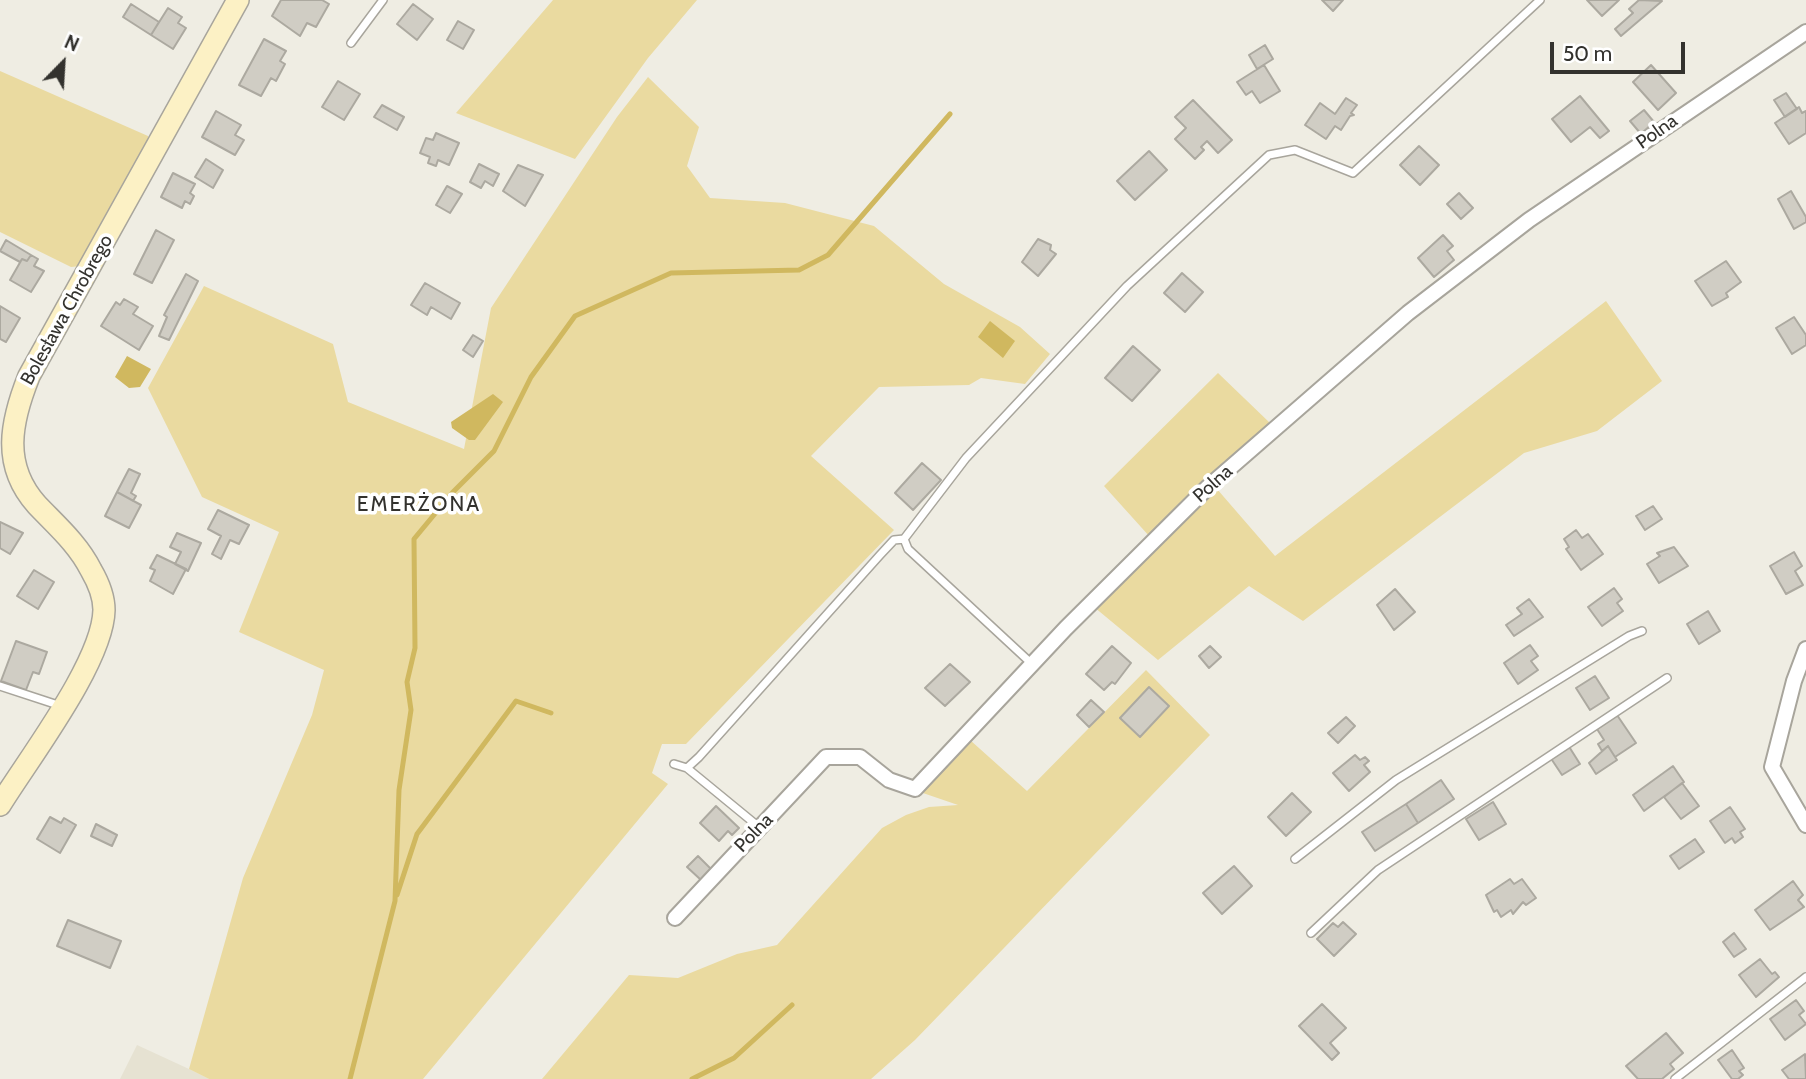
<!DOCTYPE html>
<meta charset="utf-8">
<style>
body{margin:0}
#map{position:relative;width:1806px;height:1079px;overflow:hidden;background:#efede3;font-family:Cabin,sans-serif}
canvas{display:block}
.north{position:absolute;left:28px;top:28px;width:70px;height:70px;-webkit-text-stroke:5px #fff;paint-order:stroke;rotate:24deg;font-size:19px;font-weight:700;line-height:28px;text-align:center;color:#33322e}
.north::after{content:'';display:block;margin:auto;width:24px;height:32px;background:#33322e;clip-path:polygon(50% 0,100% 100%,50% 72%,0 100%)}
.scale{position:absolute;left:1550px;top:42px;width:135px;height:32px;box-sizing:border-box;border:4px solid #33322e;border-top:0;padding-left:9px;font-size:21px;line-height:24px;white-space:nowrap;color:#33322e;-webkit-text-stroke:5px #fff;paint-order:stroke}
</style>
<div id="map">
<canvas width="1806" height="1079"></canvas>
<div class="north">N</div>
<div class="scale">50 m</div>
</div>
<script>
const ctx = document.querySelector('canvas').getContext('2d');
ctx.lineJoin = 'round';
function paint(path, color) { ctx.fillStyle = color; ctx.fill(path, 'evenodd'); }
function stroke(path, color, width, dash) { ctx.strokeStyle = color; ctx.lineWidth = width; ctx.lineCap = dash ? 'butt' : 'round'; ctx.setLineDash(dash || []); ctx.stroke(path); }
function label(font, color, halo, rows, align = 'center') {
  ctx.font = font + ' Cabin,sans-serif'; ctx.lineWidth = 7; ctx.setLineDash([]); ctx.textBaseline = 'middle'; ctx.strokeStyle = halo; ctx.fillStyle = color; for (const [text, x, y, turn = 0] of rows) {
    ctx.save(); ctx.translate(x, y); ctx.rotate((+turn || 0) * Math.PI / 180); ctx.textAlign = isNaN(turn) ? turn : align; if (halo) ctx.strokeText(text, 0, 0); ctx.fillText(text, 0, 0); ctx.restore();
  }
}
paint(new Path2D(`
 M137 1045 189 1069 209 1079H120Z`), '#e6e2d2');
paint(new Path2D(`
 M553 0H697L648 58 575 159 456 113Z
 M0 71 148 136 149 145 81 266 71 267 0 232Z
 M648 77 699 127 687 166 710 198 785 203 874 226 944 284 1020 327 1050 354 1025 384 981 378 969 385 879 387 811 456 894 530 686 744H662L652 773 668 784 423 1079H209L189 1069 243 878 312 715 324 670 239 632 279 532 202 497 148 388 204 286 333 344 348 402 464 449 491 308 617 117Z
 M1606 301 1662 381 1597 431 1524 453 1303 621 1249 586 1158 660 1094 607 1217 489 1275 556Z
 M1218 373 1270 423 1150 537 1104 486Z
 M1146 670 1210 735 915 1040 871 1079H542L629 975 678 978 737 954 777 945 882 828 906 815 929 807 958 805 920 792 970 740 1027 791Z`), '#eadaa0');
paint(new Path2D(`
 M990 321 1015 341 1003 358 978 337Z
 M127 356 151 369 140 387 129 388 115 377Z
 M493 394 503 402 475 440H469L452 428 451 422Z`), '#d0b85f');
stroke(new Path2D(`
 M397 895 417 834 516 701 551 713
 M350 1079 395 901 399 790 411 710 407 682 415 648 414 539 453 492 494 451 531 377 575 316 671 273 799 270 828 255 950 114
 M692 1079 734 1058 792 1005`), '#d0b85f', 5);
const building = new Path2D(`
 M281 0H322L329 4 316 27 307 23 300 36 272 16Z
 M1322 0H1343L1333 11Z
 M1587 0H1619L1602 16Z
 M1639 0 1662 1 1621 36 1615 29 1633 13 1629 9Z
 M131 4 159 22 151 35 123 17Z
 M413 4 433 19 417 40 397 24Z
 M168 8 182 17 178 23 186 28 173 49 151 35Z
 M458 21 474 30 463 49 447 40Z
 M264 39 286 51 280 61 285 64 276 81 271 78 261 96 239 85Z
 M1265 45 1273 59 1257 69 1249 55Z
 M1264 65 1280 91 1260 103 1252 91 1246 95 1237 82Z
 M1651 65 1676 93 1658 110 1633 82Z
 M338 81 360 94 344 120 322 107Z
 M1786 93 1797 109 1785 117 1774 100Z
 M1580 96 1609 131 1600 138 1590 127 1571 142 1552 119Z
 M1346 98 1357 105 1351 113 1354 115 1350 116 1341 130 1335 126 1326 139 1305 125 1320 103 1335 114Z
 M1193 100 1232 140 1218 153 1207 141 1201 147 1204 150 1195 159 1175 139 1186 128 1175 117Z
 M382 105 404 117 397 130 374 117Z
 M1799 107 1802 113 1806 111V133L1789 144 1775 123Z
 M1644 110 1654 122 1641 134 1630 121Z
 M216 111 241 125 235 135 244 140 235 155 202 137Z
 M436 133 459 143 449 165 438 160 436 166 428 163 430 157 420 153 426 138 433 140Z
 M1419 146 1439 165 1420 185 1400 165Z
 M1149 151 1167 170 1135 200 1117 181Z
 M206 159 223 170 213 188 195 177Z
 M479 164 499 174 493 186 485 181 481 188 470 182Z
 M518 165 543 175 525 206 503 191Z
 M173 173 195 184 190 193 194 196 190 204 185 201 182 208 161 197Z
 M447 186 462 194 450 213 436 205Z
 M1791 191 1806 217V222L1794 229 1778 199Z
 M1459 193 1473 208 1461 219 1447 204Z
 M156 230 174 240 152 283 134 274Z
 M1443 235 1453 246 1447 251 1454 260 1434 277 1418 258Z
 M1038 239 1051 245 1050 250 1056 254 1038 276 1022 262Z
 M6 240 31 255 27 261 22 259 20 262 0 251Z
 M31 255 38 259 34 266 44 271 31 292 10 280 22 259 27 261Z
 M1726 261 1741 282 1726 293 1728 297 1712 306 1695 281Z
 M1182 273 1203 292 1185 312 1164 293Z
 M186 274 198 281 169 340 159 336 167 317 164 315Z
 M425 283 460 303 451 319 431 307 427 315 411 305Z
 M124 299 138 307 133 314 153 326 139 350 101 326 116 302 120 305Z
 M0 306 20 318 6 342 0 339Z
 M1794 317 1806 335V345L1792 354 1776 328Z
 M473 335 483 341 473 357 463 350Z
 M1133 346 1160 370 1132 401 1105 378Z
 M922 463 941 480 913 510 895 493Z
 M129 469 140 474 131 493 136 496 133 501 117 492Z
 M117 492 141 505 129 528 105 516Z
 M1653 506 1662 519 1645 530 1636 516Z
 M218 510 249 525 239 544 230 540 221 559 212 554 221 536 208 529Z
 M0 522 23 533 10 554 0 548Z
 M1576 530 1582 538 1588 534 1603 554 1581 570 1566 549 1569 547 1564 539Z
 M177 533 201 543 188 571 175 564 181 552 170 547Z
 M1674 547 1688 566 1659 583 1647 564 1660 556 1657 553Z
 M1794 552 1802 566 1795 571 1803 585 1786 594 1770 566Z
 M157 555 186 569 173 594 150 581 155 570 150 568Z
 M34 570 54 582 38 609 17 596Z
 M1614 588 1622 599 1617 603 1623 611 1602 626 1588 607Z
 M1395 589 1415 612 1394 630 1377 605Z
 M1529 599 1543 617 1514 636 1506 625 1522 614 1517 608Z
 M1708 611 1720 631 1699 644 1687 624Z
 M16 641 47 652 39 674 33 672 26 690 1 681Z
 M1530 645 1538 656 1531 661 1538 670 1518 684 1504 663Z
 M1112 646 1131 663 1115 684 1112 682 1104 690 1086 674Z
 M1210 646 1221 657 1209 668 1199 656Z
 M950 664 970 682 945 706 925 688Z
 M1595 676 1609 698 1590 710 1576 688Z
 M1149 687 1169 706 1140 737 1120 718Z
 M1091 700 1104 712 1089 727 1077 715Z
 M1617 715 1636 743 1615 757 1608 746 1602 751 1598 744 1604 740 1597 729Z
 M1346 717 1355 726 1338 743 1328 733Z
 M1568 745 1580 764 1562 775 1550 757Z
 M1608 746 1617 760 1596 774 1589 763Z
 M1355 755 1360 760 1365 757 1369 761 1364 765 1370 772 1349 791 1333 773Z
 M1673 766 1684 782 1644 811 1633 795Z
 M1441 780 1454 799 1418 823 1406 804Z
 M1682 783 1699 806 1681 819 1664 797Z
 M1292 793 1311 812 1286 836 1268 817Z
 M1493 802 1506 824 1479 840 1466 819Z
 M1406 804 1418 823 1375 851 1362 832Z
 M716 806 739 828 732 835 728 831 719 841 700 823Z
 M1730 807 1745 829 1740 832 1743 837 1735 843 1732 838 1725 843 1710 821Z
 M50 817 61 823 64 818 76 825 60 853 37 839Z
 M96 824 117 835 112 846 91 836Z
 M1695 839 1704 852 1679 869 1670 856Z
 M698 856 711 869 701 880 687 867Z
 M1234 866 1252 886 1222 914 1203 893Z
 M1510 879 1514 884 1522 879 1536 898 1526 905 1523 902 1513 914 1511 910 1501 917 1497 910 1494 912 1486 895Z
 M1793 881 1803 895 1798 900 1804 907 1770 930 1755 910Z
 M68 920 121 941 110 968 57 946Z
 M1343 922 1356 934 1334 956 1317 939 1333 923 1338 927Z
 M1734 933 1746 949 1734 957 1723 942Z
 M1760 959 1772 974 1775 972 1779 977 1756 997 1739 975Z
 M1796 1000 1804 1011 1799 1015 1806 1024 1785 1040 1770 1019Z
 M1322 1004 1346 1028 1330 1043 1339 1053 1332 1060 1299 1026Z
 M1666 1033 1683 1053 1670 1064 1674 1069 1662 1079H1638L1626 1066Z
 M1732 1050 1744 1068 1739 1071 1743 1075 1738 1079H1732L1718 1060Z
 M1805 1054 1806 1079H1789L1782 1070Z`);
paint(building, '#d0cdc4');
stroke(building, '#aca9a0', 2);
const lane = new Path2D(`
 M351 43 383 0
 M1032 664 908 549 904 539 966 458 1127 286 1269 155 1295 150 1353 173 1540 0
 M0 686 61 706
 M674 764 687 768 699 757 880 555 894 540 904 539
 M687 768 759 827
 M1295 859 1396 780 1629 636 1642 631
 M1311 933 1378 870 1667 678
 M1675 1079 1806 977`);
const street = new Path2D(`
 M1806 649 1794 681 1772 767 1806 825
 M675 918 826 757H860L889 780 915 789 1066 628 1208 487 1408 313 1529 220 1806 32`);
const secondary = new Path2D(`
 M0 805C29 758 103 662 104 610 104 595 98 582 91 570 78 544 57 526 37 505 1 465 11 421 29 376L238 0`);
stroke(lane, '#a8a59c', 10);
stroke(street, '#a8a59c', 18);
stroke(secondary, '#a8a59c', 24);
stroke(lane, '#fff', 7);
stroke(street, '#fff', 14);
stroke(secondary, '#fcf1c5', 21);
label('19px', '#33322e', '#fff', [
 ["Polna",1657,132,-35],
 ["Bolesława Chrobrego",67,310,-61],
 ["Polna",1213,484,-42],
 ["Polna",754,833,-46]
]);
ctx.letterSpacing = '2px';
label('21px', '#33322e', '#fff', [
 ["EMERŻONA",419,505]
]);
ctx.letterSpacing = '0px';
</script>
